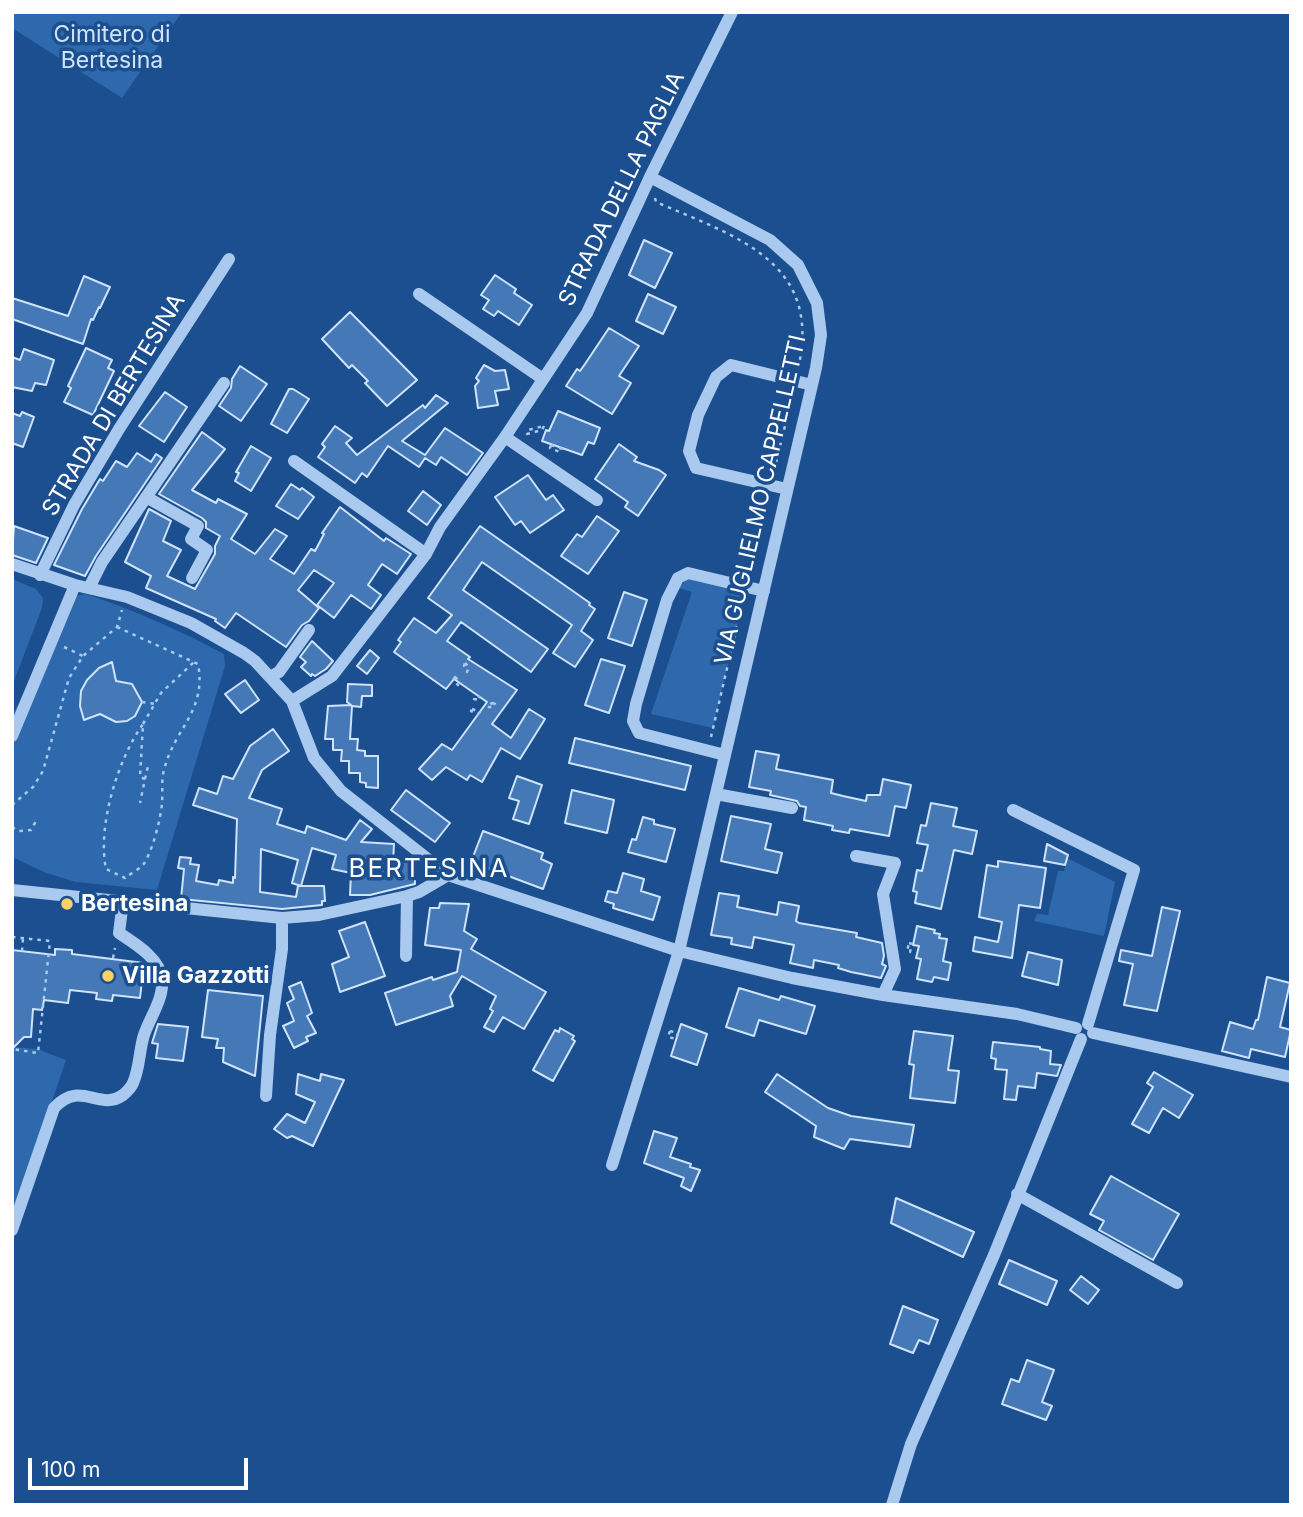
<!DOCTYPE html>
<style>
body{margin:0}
#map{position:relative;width:1303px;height:1517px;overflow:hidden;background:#1b4f8f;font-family:Inter,sans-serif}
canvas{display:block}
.frame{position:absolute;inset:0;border:14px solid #fff;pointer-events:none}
.scale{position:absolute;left:28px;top:1458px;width:220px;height:32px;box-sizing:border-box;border:4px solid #fff;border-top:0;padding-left:9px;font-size:21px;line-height:24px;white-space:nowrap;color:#fff;-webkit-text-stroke:5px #1b4f8f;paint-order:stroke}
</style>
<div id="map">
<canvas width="1303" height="1517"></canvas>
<div class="frame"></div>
<div class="scale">100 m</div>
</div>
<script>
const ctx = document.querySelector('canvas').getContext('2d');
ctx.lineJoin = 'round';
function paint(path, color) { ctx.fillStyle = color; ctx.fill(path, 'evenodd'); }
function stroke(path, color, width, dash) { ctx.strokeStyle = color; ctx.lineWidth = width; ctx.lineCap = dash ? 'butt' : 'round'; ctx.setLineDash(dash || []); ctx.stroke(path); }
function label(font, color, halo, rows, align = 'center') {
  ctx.font = font + ' Inter,sans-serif'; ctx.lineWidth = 7; ctx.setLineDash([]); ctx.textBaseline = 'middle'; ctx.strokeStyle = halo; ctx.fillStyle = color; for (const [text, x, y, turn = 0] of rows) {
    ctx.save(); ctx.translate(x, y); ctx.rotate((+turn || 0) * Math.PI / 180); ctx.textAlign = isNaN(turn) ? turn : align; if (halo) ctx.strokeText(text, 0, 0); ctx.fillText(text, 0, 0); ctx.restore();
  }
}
paint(new Path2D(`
 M12 12H182L122 98 12 28Z
 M688 578 745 592 713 728 651 714 692 592 679 588Z
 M12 579 36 589 43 598 42 608 12 686Z
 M86 594C134 610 179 630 224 654L225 666 157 890 76 882 46 873 12 857V717L68 597Z
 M1067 858 1115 882 1104 936 1034 921 1037 914 1048 915 1058 871H1064Z
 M12 1047 37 1049 66 1060 12 1219Z`), '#2e69ad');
const building = new Path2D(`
 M644 240 672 253 655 288 629 275Z
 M495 275 516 289 514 293 532 305 519 325 498 311 494 316 483 309 489 300 481 295Z
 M84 276 110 287 100 308 99 307 93 320 91 319 83 344 12 319V298L68 316Z
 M648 294 676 307 663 334 636 321Z
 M350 312 417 380 387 406 365 383 368 381 352 365 349 368 322 339Z
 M609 328 639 346 619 376 631 383 612 414 566 386 577 369 580 371 585 364Z
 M86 348 112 360 108 368 114 371 93 415 64 402 71 388 68 386Z
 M24 349 54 360 46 385 35 383 32 391 12 387V357L20 360Z
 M484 365 495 371 505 370 509 389 495 391 498 405 478 408 475 386 479 381 476 378Z
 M240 366 267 384 241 421 219 406 231 388 232 379Z
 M289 389H293L309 399 287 433 271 424Z
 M165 392 187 407 164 442 139 426Z
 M436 395 448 403 402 441 425 455 445 428 483 453 467 475 441 457 436 465 425 458 419 467 388 446 367 477 362 473 355 483 318 457 325 447 322 444 335 426 352 438 346 443 357 455 423 405 425 408Z
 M558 411 600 428 594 444 588 442 582 455 542 441 546 430 549 431Z
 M22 412 34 417 23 447 12 443V413L20 416Z
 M202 432 225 449 192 490 216 503 218 499 247 514 231 539 255 554 275 529 287 536 270 559 294 574 311 549 315 551 324 534 322 533 340 507 384 541 386 538 411 554 397 574 382 564 368 585 381 595 371 609 351 595 334 618 317 605 334 583 314 570 298 590 319 608 309 621 302 625 286 647 236 613 225 628 215 621 216 619 146 588 151 576 125 562 149 509 171 521 163 541 181 550 167 576 195 589 215 554V546L220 536 206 528V522L202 518 159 494Z
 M619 444 637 457 634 461 659 470 666 475 638 516 625 507 628 502 595 479Z
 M251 446 271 458 251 491 235 481 239 473 236 472Z
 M137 453 151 462 156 454 162 458 96 556 85 576 54 565 82 509 100 479 103 481 116 461 127 467Z
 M528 475 546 500 553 495 564 510 530 533 521 521 515 525 495 497Z
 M291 484 300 490 302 488 314 497 298 519 276 506Z
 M423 491 441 505 427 525 408 511Z
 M597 516 619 531 588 574 561 556 577 534 582 537Z
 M14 526 48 538 36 563 12 555Z
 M480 526 590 603 589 605 595 609 581 631 593 640 575 667 553 653 572 625 482 562 463 590 548 649 531 672 461 622 447 641 470 657 468 659 517 690 492 724 511 738 529 709 545 719 520 759 501 748 482 782 470 775 467 780 446 767 432 780 419 769 442 744 452 750 487 702 454 679 446 689 394 652 401 642 398 640 414 618 436 633 452 615 428 598Z
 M624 592 647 600 632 646 608 638Z
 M312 641 333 661 326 669 315 676 312 674 311 676 301 667 306 662 300 657Z
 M370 650 379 658 367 674 357 666Z
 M601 659 625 666 609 713 585 705Z
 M112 662 116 681 132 684 142 702 135 716 127 721 116 722 100 714 84 720 80 706 81 691 87 680 99 668Z
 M245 680 259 700 241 713 225 694Z
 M348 684 372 685V696H362L361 707 352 706 350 739H358L357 750 365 751V756H378V788L366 787V783L360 782V773H349V761H341L342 750H333V739H325L328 706 351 705 347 702Z
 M273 729 289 751 262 770 249 798 282 809 277 824 305 833 307 826 346 840 360 820 372 829 361 842 394 844 393 863H414L415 884 370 895H350L351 873 332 869 336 855 312 848 301 886 292 883 298 860 261 849 260 892 296 897 298 886H324L325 901H322V905L282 909 181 899 184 869 178 868 180 857 191 858 190 864 199 865 196 881 218 885 219 880 233 883V877L235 878 237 819 193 805 199 788 217 794 223 776 233 779 250 746Z
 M575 738 691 766 685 790 569 763Z
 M756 751 779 755 776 769 833 780 831 793 843 796 866 801 867 795H880L883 779 911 785 906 808 895 806 889 836 850 829 849 833 832 830 833 826 804 820 806 807 800 806 797 801 770 795 771 791 749 787Z
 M517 776 542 785 529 824 513 819 519 801 509 798Z
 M406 790 450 823 435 842 391 810Z
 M572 790 614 800 607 833 565 823Z
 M931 803 957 808 953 826 977 831 972 854 954 850 941 909 915 903 917 892 913 891 917 870 922 871 928 845 917 843 921 825 926 826Z
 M731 816 771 824 765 849 782 853 777 873 721 861Z
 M643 817 654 820V824L675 829 666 862 628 852 632 839 636 840Z
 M483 831 543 853 541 859 552 864 543 889 471 862Z
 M1047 844 1068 855 1065 865 1044 861Z
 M998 861 1046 868 1040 908 1019 905 1012 958 973 951 975 937 998 942 1002 922 979 917 987 865 998 867Z
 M623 873 644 879 641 891 660 897 653 920 613 908 614 904 605 901 608 891 617 893Z
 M719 893 739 896 737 907 777 915 779 902 799 906 796 921 799 923 857 933 856 937 882 943 884 956 882 964 886 966 881 978 851 972 838 968 839 965 814 960 813 968 790 963 794 945 754 937 752 948 731 944 732 938 711 935Z
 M440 903 469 904 464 931 477 939 471 949 546 992 524 1029 503 1017 494 1032 484 1027 493 1011 490 1009 496 996 462 976 450 996 453 1006 396 1025 385 993 432 977 433 980 457 972 461 950 425 945 430 908H439Z
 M1162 907 1180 911 1157 1011 1124 1005 1133 964 1119 961 1121 950 1152 956Z
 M365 922 385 976 340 992 332 964 349 957 339 931Z
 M917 926 935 930 934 933 940 934 939 938 947 939 943 961 951 963 948 980 934 977 932 982 917 979 921 959 916 958 919 946 913 945Z
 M55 949 72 950V954L144 963 140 998 113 995 112 1001 96 999 97 993 70 990 68 1003 44 1000 42 1010 33 1009 31 1037H24L12 1049V950L55 955Z
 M1028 952 1062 960 1058 985 1022 976Z
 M1267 977 1290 983 1280 1027 1291 1030 1285 1057 1251 1049 1249 1058 1222 1051 1230 1022 1253 1029 1256 1020H1258Z
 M301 982 312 1013 307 1016 316 1033 306 1037 308 1041 294 1048 283 1026 294 1021 287 1003 294 999 289 987Z
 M739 988 779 1000 781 996 815 1006 806 1034 759 1020 754 1036 726 1027Z
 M208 990 263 996 255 1076 223 1062 224 1048H216L218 1039 202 1037Z
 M158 1024 188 1027 183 1061 156 1058 158 1044 152 1043Z
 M681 1024 707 1034 697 1065 671 1056Z
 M560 1028 574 1036 572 1039 575 1041 553 1081 533 1070 555 1030 559 1032Z
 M914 1031 953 1036 948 1070 959 1071 955 1103 910 1098 914 1065 909 1064Z
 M993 1042 1040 1047V1049L1051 1051 1050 1064 1061 1065 1057 1076 1037 1073 1035 1088 1018 1086 1016 1100 1004 1099 1007 1070 995 1069 996 1059 991 1058Z
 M1154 1072 1193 1095 1179 1118 1163 1108 1149 1133 1132 1124 1153 1087 1147 1083Z
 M298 1074 320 1081 321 1074 344 1080 313 1146 292 1136 287 1138 274 1129 287 1114 305 1123 315 1102 296 1094Z
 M777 1074 828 1108 851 1116 914 1125 910 1147 850 1139 844 1149 814 1137 816 1126 765 1092Z
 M654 1131 677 1138 670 1157 691 1164 690 1167 700 1170 691 1191 681 1186 684 1178 644 1163Z
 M1111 1176 1179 1214 1153 1260 1099 1230 1104 1221 1090 1214Z
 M896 1198 974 1232 963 1257 891 1223Z
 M1009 1260 1057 1281 1047 1305 999 1284Z
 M1081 1276 1099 1290 1088 1304 1070 1290Z
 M903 1306 938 1320 929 1344 919 1340 913 1353 890 1344Z
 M1027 1360 1054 1370 1042 1402 1052 1406 1046 1420 1002 1404 1011 1379 1019 1382Z`);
paint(building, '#4478b7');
stroke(building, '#cfe3fa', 2);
stroke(new Path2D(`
 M655 198 656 202C737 237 823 262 798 369
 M544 426 542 430 527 434 528 430Z
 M551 445 562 449 560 452 550 448Z
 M774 471 793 393
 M749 573 767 498
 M117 627 198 664C207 711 174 729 164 770 161 780 163 792 162 803 161 818 152 853 143 865 138 870 130 874 125 878L106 869C97 826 118 759 143 724L140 777 145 779 140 803
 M64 647 83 656
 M465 663 469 667 467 672 464 666Z
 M455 677 459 681 458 685 453 680Z
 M478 696 481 698 479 700 474 699Z
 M142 702 155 704
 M492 703 495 704 493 707H487Z
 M472 709 480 712 478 714 471 711Z
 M143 724 161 693 194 662
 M711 737 743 600
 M145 779 148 766
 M12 805 33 787 43 771 69 678 83 656 117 627 122 610
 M12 827 19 831 31 830 36 821
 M12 937 50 941 38 1053 12 1049
 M909 943 912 944 910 952 907 951Z
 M22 951 23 938
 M113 958 115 948
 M670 1031 678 1033 676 1039 668 1037Z`), '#a9c9ee', 2.5, [3.5, 5]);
stroke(new Path2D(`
 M419 294 543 379
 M505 437 597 500
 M294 461 426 554
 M787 489 696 468 689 451 698 415 716 377 731 365 812 385
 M146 497 198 526 191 539 207 550 192 578
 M12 564 75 585 127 597 191 623 244 653 255 661 292 701 314 758 341 791 448 875 679 951 792 978 883 995 1017 1014 1076 1028
 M40 575 74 505 119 429 229 259
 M89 588 102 562 224 383
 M270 677 279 672 309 630
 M292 701 332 676 426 554 440 527 505 437 587 313 650 177 732 12
 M12 736 75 585
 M725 755 639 733 633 721 636 704 667 600 678 578 688 573 764 591
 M716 794 792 808
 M1013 810 1134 870 1088 1024
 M856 856 895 863 883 894 895 969 883 995
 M12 890 282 918 319 915 407 896 419 892 448 875
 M406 956 407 896
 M1093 1033 1291 1077
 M266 1096 270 1035 282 949V918
 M612 1165 679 951 816 368 821 335 817 303 798 265 770 240 650 177
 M1017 1194 1177 1283
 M12 1230 54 1108C81 1079 99 1112 123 1095 126 1093 132 1086 133 1083 140 1068 139 1050 144 1035 150 1017 164 999 162 979 160 958 134 943 119 933L123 901
 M892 1505 911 1444 994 1255 1081 1039`), '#a9c9ee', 12);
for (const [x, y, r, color] of [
 [67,904,7,"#ffd166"],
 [108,976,7,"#ffd166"]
]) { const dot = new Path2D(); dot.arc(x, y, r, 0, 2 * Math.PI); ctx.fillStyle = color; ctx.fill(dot); stroke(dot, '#1b4f8f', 2.5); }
label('23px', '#cfe3fa', '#1b4f8f', [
 ["Cimitero di",112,35],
 ["Bertesina",112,61]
]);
label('23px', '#fff', '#1b4f8f', [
 ["STRADA DELLA PAGLIA",622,189,-64],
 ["STRADA DI BERTESINA",114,405,-59],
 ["VIA GUGLIELMO CAPPELLETTI",761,500,-77]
]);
label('bold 23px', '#fff', '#1b4f8f', [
 ["Bertesina",81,904],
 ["Villa Gazzotti",122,976]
], 'left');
ctx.letterSpacing = '2px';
label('26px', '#fff', '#1b4f8f', [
 ["BERTESINA",429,869]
]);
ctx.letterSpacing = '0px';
</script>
